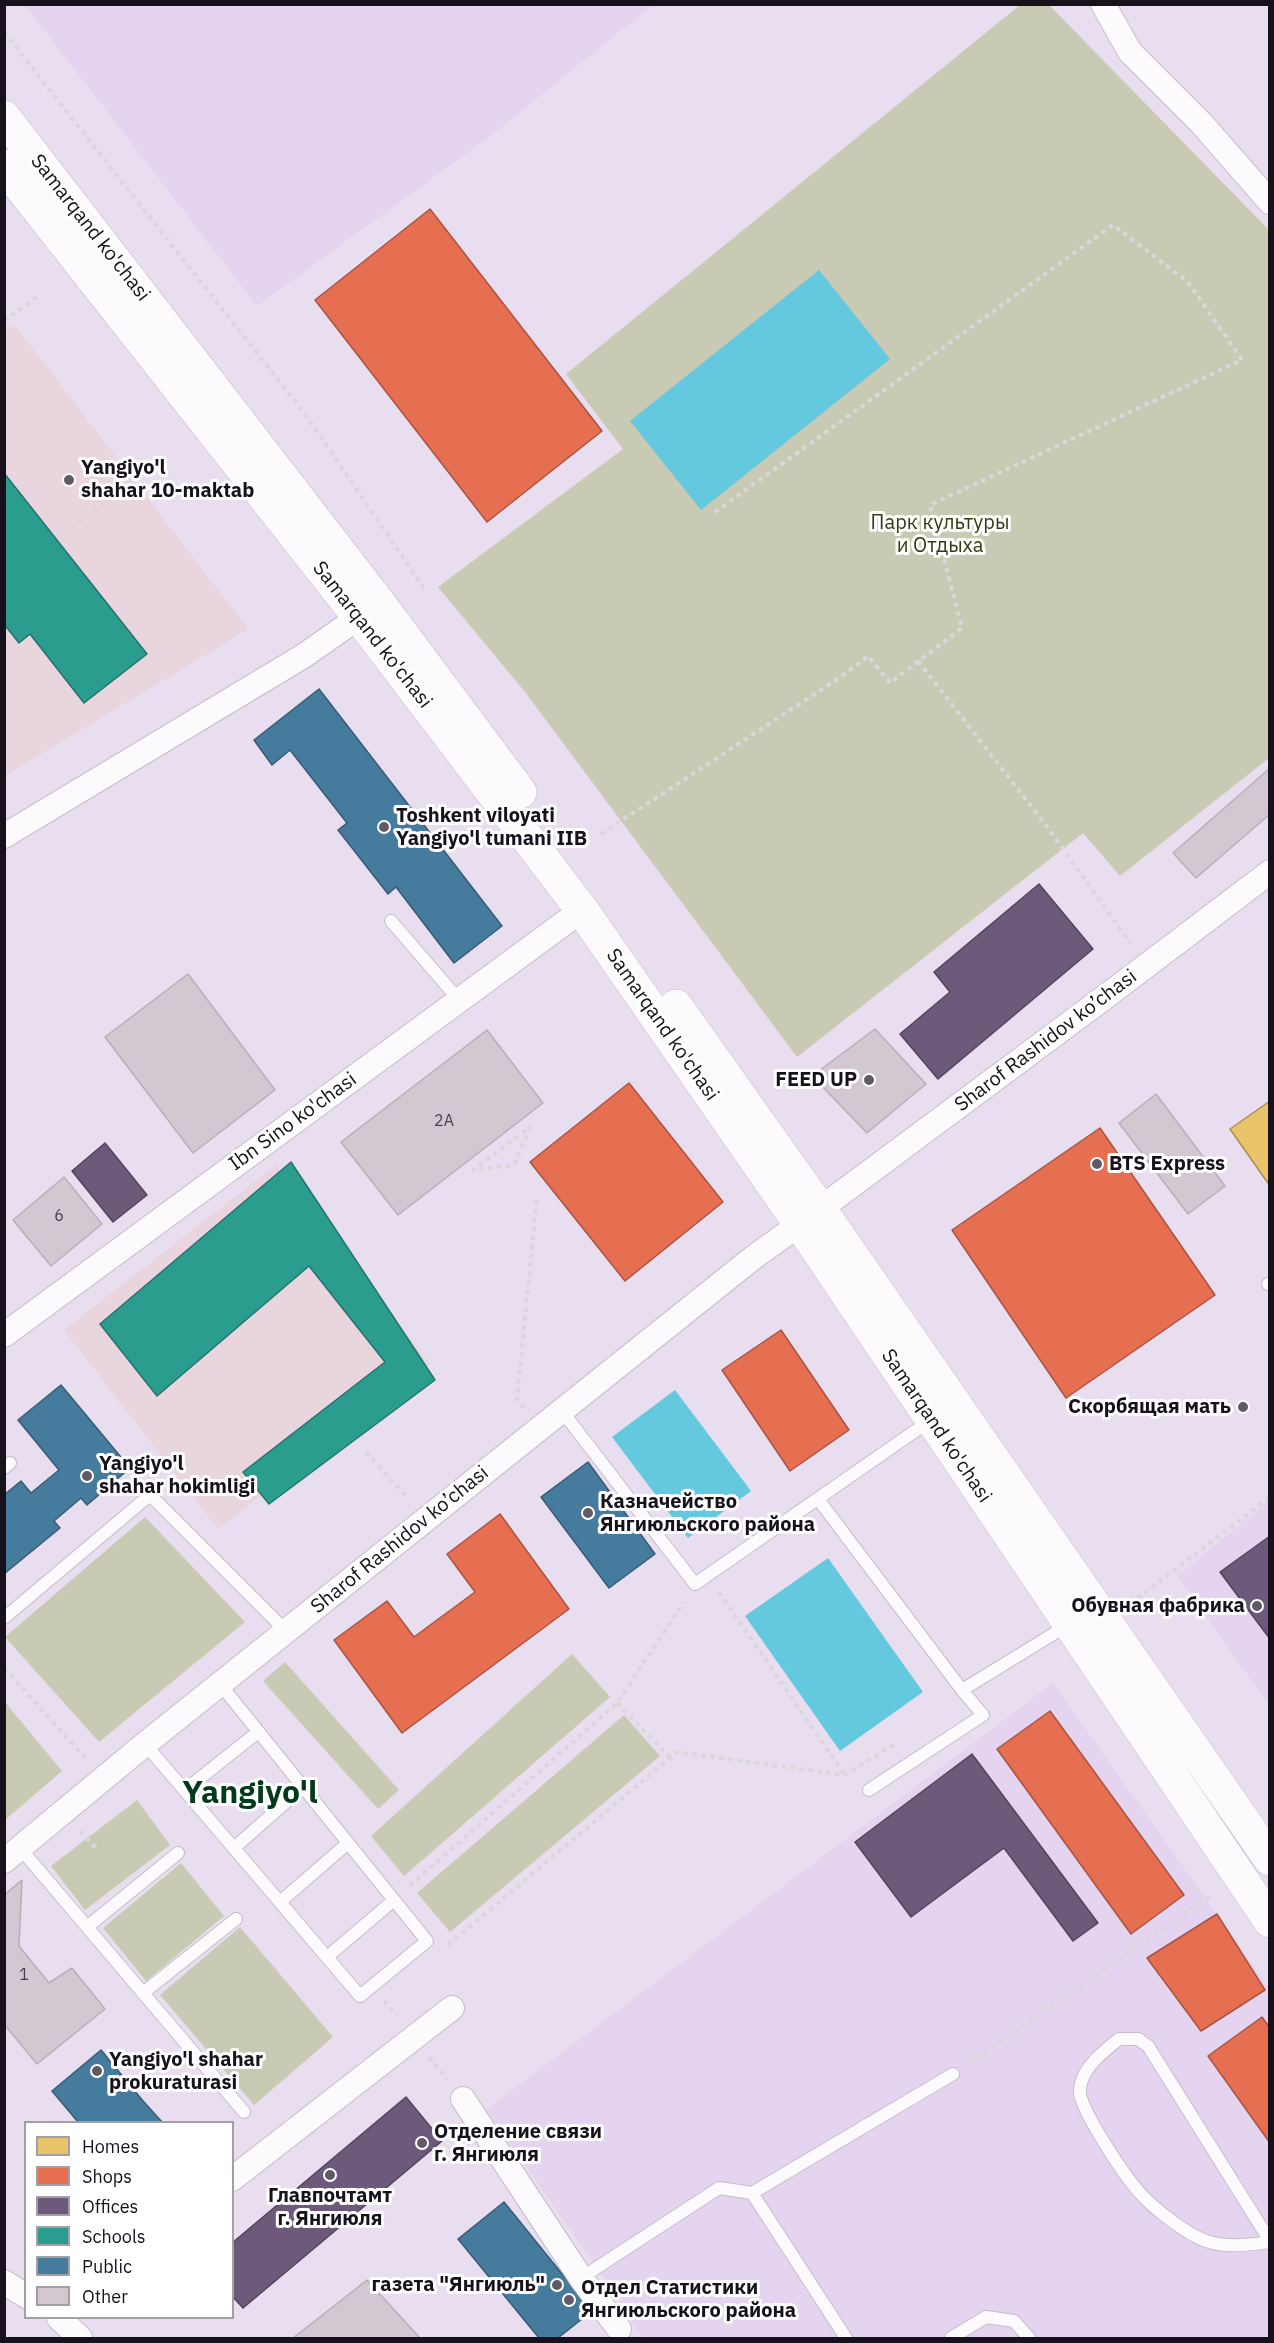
<!DOCTYPE html>
<meta charset="utf-8">
<style>
body{margin:0}
#map{position:relative;width:1274px;height:2343px;overflow:hidden;background:#e8deef;font-family:"IBM Plex Sans",sans-serif}
canvas{display:block}
.frame{position:absolute;inset:0;border:6px solid #17111c;pointer-events:none}
.legend{position:absolute;left:24px;top:2121px;width:210px;height:198px;box-sizing:border-box;background:#fff;border:2px solid #a2a0a4;margin:0;padding:8px 10px;list-style:none;font-size:18px;color:#17111c}
.legend li{display:flex;align-items:center;gap:12px;height:30px}
.legend b{width:30px;border:2px solid #a2a0a4}
</style>
<div id="map">
<canvas width="1274" height="2343"></canvas>
<div class="frame"></div>
<ul class="legend">
<li><b style="height:16px;background:#e9c46a"></b>Homes</li>
<li><b style="height:16px;background:#e76f51"></b>Shops</li>
<li><b style="height:16px;background:#6d597a"></b>Offices</li>
<li><b style="height:16px;background:#2a9d8f"></b>Schools</li>
<li><b style="height:16px;background:#457b9d"></b>Public</li>
<li><b style="height:16px;background:#d3c8d2"></b>Other</li>
</ul>
</div>
<script>
const ctx = document.querySelector('canvas').getContext('2d');
ctx.lineJoin = 'round';
function paint(path, color) { ctx.fillStyle = color; ctx.fill(path, 'evenodd'); }
function stroke(path, color, width, dash) { ctx.strokeStyle = color; ctx.lineWidth = width; ctx.lineCap = dash ? 'butt' : 'round'; ctx.setLineDash(dash || []); ctx.stroke(path); }
function label(font, color, halo, rows, align = 'center') {
  ctx.font = font + ' "IBM Plex Sans",sans-serif'; ctx.lineWidth = 6; ctx.setLineDash([]); ctx.textBaseline = 'middle'; ctx.strokeStyle = halo; ctx.fillStyle = color; for (const [text, x, y, turn = 0] of rows) {
    ctx.save(); ctx.translate(x, y); ctx.rotate((+turn || 0) * Math.PI / 180); ctx.textAlign = isNaN(turn) ? turn : align; if (halo) ctx.strokeText(text, 0, 0); ctx.fillText(text, 0, 0); ctx.restore();
  }
}
paint(new Path2D(`
 M25 5H653L489 137 257 306Z
 M1269 1501V1705L1177 1576Z
 M1053 1683 1269 1988V2338H643L598 2269 486 2110Z`), '#e4d4ef');
paint(new Path2D(`
 M14 324 248 629 5 776 4 331Z
 M276 1165 430 1364 218 1529 64 1330Z`), '#e9d5dd');
paint(new Path2D(`
 M1020 5H1049L1269 230V758L1120 876 1083 833 797 1057 525 692 438 587 623 449 566 374Z
 M145 1517 245 1622 99 1742 5 1637Z
 M572 1654 610 1697 404 1876 371 1836Z
 M285 1662 399 1790 378 1809 263 1681Z
 M5 1702 62 1771 5 1820H4Z
 M624 1715 660 1756 450 1932 417 1893Z
 M137 1800 170 1845 85 1910 51 1866Z
 M181 1863 224 1916 146 1981 103 1928Z
 M240 1927 333 2037 254 2105 160 1995Z`), '#c8cab3');
paint(new Path2D(`
 M819 270 890 359 701 510 630 421Z
 M675 1390 751 1491 688 1538 612 1437Z
 M828 1558 923 1692 840 1751 745 1616Z`), '#64c8de');
const homes = new Path2D(`
 M1270 1101V1186L1230 1129Z`);
paint(homes, '#e9c46a');
stroke(homes, '#aa8e53', 1.5);
const shops = new Path2D(`
 M430 209 602 431 487 522 315 300Z
 M629 1083 723 1202 625 1281 530 1162Z
 M1100 1128 1215 1295 1066 1398 952 1230Z
 M781 1330 849 1430 790 1471 722 1370Z
 M500 1514 569 1609 402 1733 334 1640 387 1601 414 1637 475 1592 447 1554Z
 M1050 1711 1184 1895 1131 1934 997 1749Z
 M1217 1914 1265 1990 1201 2031 1147 1958Z
 M1262 2017 1270 2028V2143L1208 2056Z`);
paint(shops, '#e76f51');
stroke(shops, '#a95341', 1.5);
const offices = new Path2D(`
 M1039 884 1093 949 938 1079 900 1034 950 992 934 972Z
 M105 1143 147 1195 113 1222 72 1171Z
 M1270 1536V1639L1220 1572Z
 M972 1754 1098 1923 1073 1941 1004 1848 911 1917 855 1842Z
 M406 2097 442 2141 243 2308 232 2296V2243Z`);
paint(offices, '#6d597a');
stroke(offices, '#53435e', 1.5);
const schools = new Path2D(`
 M4 473 147 654 84 703 30 634 19 643 4 624Z
 M291 1162 435 1380 269 1504 243 1472 385 1362 309 1266 157 1396 100 1324Z`);
paint(schools, '#2a9d8f');
stroke(schools, '#24736c', 1.5);
const public = new Path2D(`
 M319 689 502 926 454 963 396 887 388 894 338 830 347 823 290 750 272 765 254 740Z
 M61 1385 130 1468 87 1505 81 1498 54 1521 60 1528 4 1574V1495L21 1481 31 1493 59 1470 18 1420Z
 M588 1462 655 1554 609 1588 541 1497Z
 M101 2050 143 2101 162 2122H78L52 2091Z
 M504 2202 592 2311 558 2338H539L458 2239Z`);
paint(public, '#457b9d');
stroke(public, '#375b76', 1.5);
const building = new Path2D(`
 M1270 768V814L1196 878 1173 853Z
 M188 974 275 1090 193 1153 105 1037Z
 M875 1029 926 1084 867 1133 812 1076Z
 M487 1030 543 1103 398 1215 341 1142Z
 M1156 1094 1225 1186 1188 1214 1119 1123Z
 M64 1177 102 1224 51 1266 13 1220Z
 M22 1880 19 1946 49 1983 72 1968 105 2009 37 2064 4 2024V1895Z
 M367 2280 420 2338H293Z`);
paint(building, '#d3c8d2');
stroke(building, '#b8aeb9', 1.5);
const lane = new Path2D(`
 M391 921 459 1000
 M1268 1284 1270 1283
 M562 1411 695 1584 931 1420
 M4 1468 10 1463
 M818 1499 962 1690 1068 1625
 M4 1618 150 1495 286 1631
 M145 1744 360 1996 427 1941 220 1684
 M185 1790 258 1732
 M869 1790 983 1715 962 1690
 M20 1848 244 2112
 M234 1848 303 1787
 M280 1902 348 1843
 M87 1927 178 1853
 M327 1957 394 1900
 M143 1993 236 1919
 M752 2193 846 2338
 M1270 2241 1148 2046 1138 2039H1119C1106 2050 1088 2063 1082 2080 1080 2085 1079 2093 1081 2098 1088 2120 1123 2174 1139 2192 1153 2208 1186 2234 1206 2241 1228 2248 1247 2245 1270 2242
 M581 2278 719 2188 752 2193 953 2074
 M951 2338 986 2317 1014 2321 1029 2338`);
const street = new Path2D(`
 M1103 4 1130 52 1202 124 1270 202
 M4 836 305 655 359 617
 M820 1209 1105 997 1270 872
 M4 1335 582 910
 M4 1861 145 1744 754 1257 800 1224
 M463 2099 581 2278 619 2329
 M232 2179 452 2008
 M4 2282 26 2296
 M59 2318 80 2338`);
const secondary = new Path2D(`
 M4 117 379 603 520 792
 M4 166 359 617 582 910 800 1224 1270 1921
 M676 1006 820 1209 1270 1859`);
stroke(lane, '#c5bdca', 14);
stroke(street, '#c5bdca', 26);
stroke(secondary, '#c5bdca', 34);
stroke(new Path2D(`
 M4 32 305 414 424 588
 M4 321 37 297
 M72 529 159 459
 M918 661 1045 824 1130 943
 M601 834 839 678 868 656 890 683 962 628 930 505 1242 360 1188 282 1113 225 711 515
 M530 1127 514 1165 473 1170Z
 M524 1408 517 1399 537 1196
 M366 1452 408 1498
 M719 1592 844 1774
 M1130 1604 1270 1497
 M4 1668 86 1759
 M617 1703 670 1757
 M80 1831 96 1848
 M410 1886 617 1703 684 1602
 M448 1945 677 1752 844 1775 894 1745
 M384 2001 397 2016
 M429 2057 447 2079
 M969 2063 1214 1894`), '#dad7dc', 4, [4.5, 4.5]);
stroke(lane, '#fcfafd', 12);
stroke(street, '#fcfafd', 24);
stroke(secondary, '#fcfafd', 33);
for (const [x, y, r, color] of [
 [69,480,6,"#605966"],
 [384,827,6,"#605966"],
 [869,1080,6,"#605966"],
 [1097,1164,6,"#605966"],
 [1243,1407,6,"#605966"],
 [87,1476,6,"#605966"],
 [588,1513,6,"#605966"],
 [1257,1606,6,"#605966"],
 [97,2071,6,"#605966"],
 [422,2143,6,"#605966"],
 [330,2175,6,"#605966"],
 [557,2285,6,"#605966"],
 [569,2300,6,"#605966"]
]) { const dot = new Path2D(); dot.arc(x, y, r, 0, 2 * Math.PI); ctx.fillStyle = color; ctx.fill(dot); stroke(dot, '#fff', 2); }
label('16px', '#463f4a', null, [
 ["2А",444,1121],
 ["6",59,1216],
 ["1",24,1975]
]);
label('20px', '#17111c', '#fff', [
 ["Samarqand ko'chasi",90,228,52],
 ["Samarqand ko'chasi",372,635,52],
 ["Samarqand ko'chasi",662,1025,55],
 ["Sharof Rashidov ko’chasi",1046,1041,-37],
 ["Ibn Sino ko'chasi",293,1122,-36],
 ["Samarqand ko'chasi",936,1426,56],
 ["Sharof Rashidov ko’chasi",400,1540,-39]
]);
label('bold 20px', '#17111c', '#fff', [
 ["Yangiyo'l",81,468],
 ["shahar 10-maktab",81,491],
 ["Toshkent viloyati",396,816],
 ["Yangiyo'l tumani IIB",396,839],
 ["FEED UP",857,1080,"right"],
 ["BTS Express",1109,1164],
 ["Скорбящая мать",1231,1407,"right"],
 ["Yangiyo'l",99,1464],
 ["shahar hokimligi",99,1487],
 ["Казначейство",600,1502],
 ["Янгиюльского района",600,1525],
 ["Обувная фабрика",1245,1606,"right"],
 ["Yangiyo'l shahar",109,2060],
 ["prokuraturasi",109,2083],
 ["Отделение связи",434,2132],
 ["г. Янгиюля",434,2155],
 ["Главпочтамт",330,2196,"center"],
 ["г. Янгиюля",330,2219,"center"],
 ["газета \"Янгиюль\"",545,2285,"right"],
 ["Отдел Статистики",581,2288],
 ["Янгиюльского района",581,2311]
], 'left');
label('20px', '#343b13', '#fff', [
 ["Парк культуры",940,523],
 ["и Отдыха",940,546]
]);
label('bold 32px', '#033b1a', '#fff', [
 ["Yangiyo'l",250,1794]
]);
</script>
